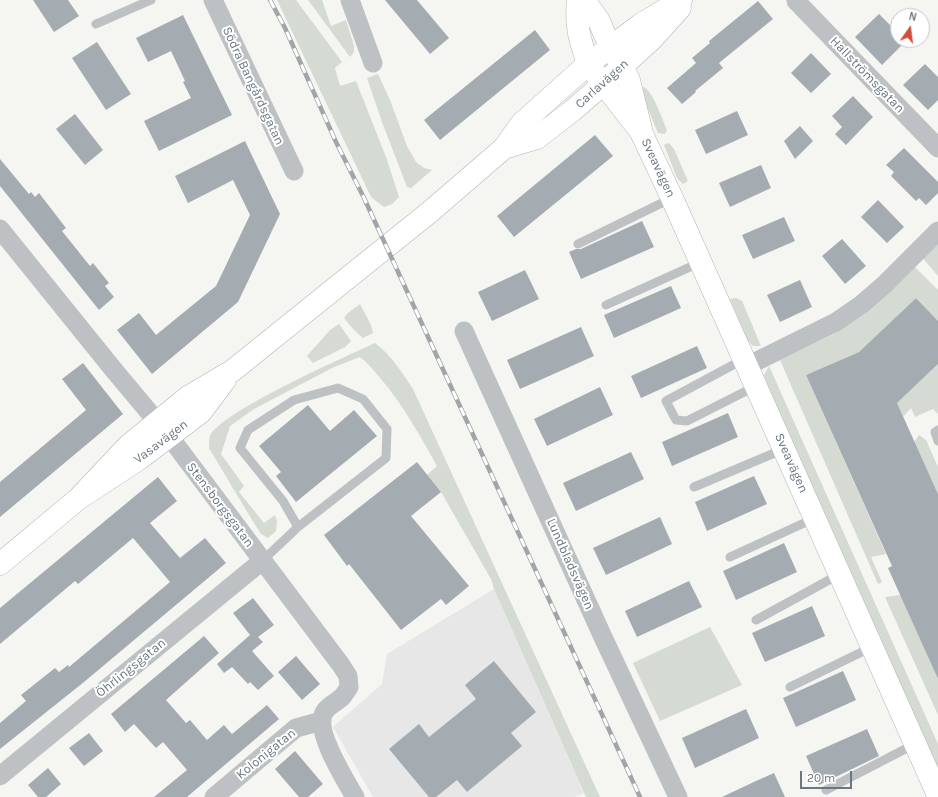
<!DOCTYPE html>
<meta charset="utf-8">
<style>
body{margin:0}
#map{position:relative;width:938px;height:797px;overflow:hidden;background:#f5f5f2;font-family:Karla,sans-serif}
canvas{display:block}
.north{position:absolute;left:890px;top:8px;width:40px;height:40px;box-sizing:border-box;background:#fff;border:1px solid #c3c9cc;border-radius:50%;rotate:14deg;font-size:11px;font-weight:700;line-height:16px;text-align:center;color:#687780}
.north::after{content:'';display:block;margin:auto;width:14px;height:18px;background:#cf4e39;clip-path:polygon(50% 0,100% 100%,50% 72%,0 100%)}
.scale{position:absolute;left:800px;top:771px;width:52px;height:18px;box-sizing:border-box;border:2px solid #687780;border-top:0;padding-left:5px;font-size:12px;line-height:14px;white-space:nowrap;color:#687780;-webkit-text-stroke:3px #fff;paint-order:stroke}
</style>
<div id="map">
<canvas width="938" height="797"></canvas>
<div class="north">N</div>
<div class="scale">20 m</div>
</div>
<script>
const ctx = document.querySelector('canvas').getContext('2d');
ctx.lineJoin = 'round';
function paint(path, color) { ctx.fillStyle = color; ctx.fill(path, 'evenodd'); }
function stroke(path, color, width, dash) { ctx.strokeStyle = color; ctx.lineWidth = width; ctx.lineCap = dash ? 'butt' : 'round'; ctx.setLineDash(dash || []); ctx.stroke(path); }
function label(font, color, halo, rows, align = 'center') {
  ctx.font = font + ' Karla,sans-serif'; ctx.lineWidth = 4; ctx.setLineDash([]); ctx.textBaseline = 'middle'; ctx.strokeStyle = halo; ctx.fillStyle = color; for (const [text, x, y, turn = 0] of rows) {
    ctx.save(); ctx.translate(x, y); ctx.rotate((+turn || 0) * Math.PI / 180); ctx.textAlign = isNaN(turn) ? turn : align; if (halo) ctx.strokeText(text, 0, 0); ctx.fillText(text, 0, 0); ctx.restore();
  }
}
paint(new Path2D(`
 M494 589 584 793 575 797H373L333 727 382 684 387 654Z`), '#e6e7e6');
paint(new Path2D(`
 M277 0H296L342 62 335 68 340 86 356 81 386 157 399 197 392 204 384 207 371 197Z
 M308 0H322L331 26 346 20 354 46V52L350 57Z
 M378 74 390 100 407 146 416 162 424 168 432 170 411 188 407 187 382 122 367 78Z
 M644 87C654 93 662 119 667 130L665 134 658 133 640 90Z
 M669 143 674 149 688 181 683 184 677 178 664 145Z
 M938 240V276L921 256Z
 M912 264 938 290V321L916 298 859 352 806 375 886 554 871 557 882 582 878 584 780 360 834 334Z
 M736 298 742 301 761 346H753L747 340 730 299Z
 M360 304 371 325 373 333 363 338 354 330 344 318 348 313Z
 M339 324 351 341 345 347 313 363 307 356 330 330Z
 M375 343C391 355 402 372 413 389L600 797H586L494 589 491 579 441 492 427 475 437 466C420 436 404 406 381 379 374 371 368 363 360 357L334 367 254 409 230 426 221 454 244 486 239 492 264 523 275 515 277 521 276 531 268 538 261 534 249 515 209 448C209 445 209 439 210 436 220 412 347 356 375 343Z
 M938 364V414L933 409 915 417 911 408 903 417 897 403Z
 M769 366 938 744V768L769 390 764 375Z
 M919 435 926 440 938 467V494L914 442Z
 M901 595 938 679V715L885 597Z
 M710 627 742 685 660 721 633 663Z`), '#d5dad2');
paint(new Path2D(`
 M33 0H68L79 16 54 32Z
 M385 0H417L449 38 430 54Z
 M758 1 773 19 719 63 723 68 695 91 696 92 682 104 667 88 696 63 692 58 710 43 709 41Z
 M879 14 898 33V40L906 41 882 65 855 37Z
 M183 15 232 115 159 151 144 121 191 98 183 82 185 81 171 51 148 62 136 38Z
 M535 30 550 50 440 140 424 120Z
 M97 42 131 94 106 110 72 58Z
 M811 53 831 74 811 93 791 73Z
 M925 64 938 77V100L928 110 903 85Z
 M853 96 873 117 846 145 835 134 842 127 832 116Z
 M737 111 748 135 706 154 695 130Z
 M75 114 103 150 85 165 56 129Z
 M800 126 813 141 795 159 784 141Z
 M595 135 613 156 514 237 497 216Z
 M245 141 280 214 238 302 152 374 117 330 139 313 156 335 216 286 250 215 233 180 188 203 175 176Z
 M904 148 938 182V193L926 205 919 198 916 201 891 176 894 172 886 165Z
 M0 159 29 194 31 192 35 197 39 193 66 228 62 231 90 266 93 263 109 283 105 286 114 297 99 310 0 186Z
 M761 165 771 188 730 207 719 183Z
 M878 200 904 227 887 243 861 217Z
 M784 217 795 241 753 259 742 235Z
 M642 221 654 247 581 279 569 252 576 249H581Z
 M842 239 866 266 845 284 822 256Z
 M525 270 539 299 492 321 478 292Z
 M800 280 812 307 780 322 767 295Z
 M671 286 681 308 614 338 604 315Z
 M916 298 938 321V364L897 403 938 494V679L888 568 892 566 806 375 859 352Z
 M581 327 594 356 520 389 507 360Z
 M697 346 707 368 641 398 631 376Z
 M83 363 123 414 0 517V482L86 410 62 379Z
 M600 387 613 415 547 446 534 419Z
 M308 405 330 431 354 410 377 436 296 502 276 476 281 472 259 446Z
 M728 413 738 437 672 466 662 442Z
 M631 452 644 479 576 511 563 483Z
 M417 462 441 492 411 516 469 586 446 605 441 599 401 630 349 564 347 566 324 535Z
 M754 476 767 504 707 531 695 502Z
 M158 477 177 501 150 523 180 558 205 538 226 563 84 682 0 749V723L26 701 21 695 55 668 59 672 68 665 69 667 170 582 133 538 78 584 75 581 0 644V608Z
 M660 517 672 544 606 575 593 548Z
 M784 543 797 572 736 600 723 571Z
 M689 581 702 607 637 637 625 611Z
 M253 598 274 625 258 637 263 642 252 651 274 676 258 690 250 682 248 684 232 667 224 673 217 664 250 635 233 613Z
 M812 606 825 636 765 662 752 633Z
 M204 636 219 653 166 700 186 723 190 720 207 740 224 725 232 734 267 705 279 719 187 797H154L187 770 163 742 156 748 134 724 125 732 111 714Z
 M296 656 320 684 302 700 278 672Z
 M494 661 536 712 511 733 522 746 467 792 457 780 436 797H429L389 749 419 724 429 737 476 699 465 685Z
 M843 671 856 700 796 727 783 698Z
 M746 709 759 738 695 768 682 738Z
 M867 729 879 756 819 785 806 756Z
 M89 733 103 751 84 766 69 748Z
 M295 751 323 784 308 797H299L275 769Z
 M48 768 61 784 46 797H38L28 785Z
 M774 773 785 797H722L756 781Z`), '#a5acb1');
const secondary = new Path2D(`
 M584 0 599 21 610 47
 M504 148 537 138 572 111 603 84
 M78 499 128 446 188 397 232 371 431 211 504 148 522 123 588 64C580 40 575 26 578 0
 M0 564 78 499 139 459 201 412 225 380`);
const primary = new Path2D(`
 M681 0 640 25 588 64 641 132 672 198 938 795
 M615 54 629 80 641 129
 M603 84 652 39 680 8`);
stroke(secondary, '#b0b5b8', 23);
stroke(primary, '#b1b5b8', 23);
stroke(new Path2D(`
 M96 24 151 0
 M578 244 672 198
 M606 305 701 262
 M744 359 666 401 676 420 687 421 756 386
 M938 430 935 432 938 441
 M694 487 784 449
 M730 557 815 518
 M262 561 298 527 386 458 387 429 363 399 338 388 294 400 248 430 240 448 283 501 298 527
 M756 620 840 574
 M790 687 872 647
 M826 790 915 744`), '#bdc1c4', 9);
stroke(new Path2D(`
 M213 0 294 171
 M350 0 373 63
 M796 1 938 148
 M0 229 113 369 169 436 341 665 348 676 349 687C347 690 345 694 342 697 337 702 329 705 325 711 312 728 346 781 355 797
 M464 331 602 635 678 797
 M747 366 836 322 862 304 884 285 938 231
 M0 776 262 561
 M214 797 296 728 322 721`), '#bdc1c4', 19);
stroke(secondary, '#fff', 22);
stroke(primary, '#fff', 22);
const rail = new Path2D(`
 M270 0 285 28 336 142 364 198 640 797`);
stroke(rail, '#9fa5a9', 4.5);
stroke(rail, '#fff', 3, [9]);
label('13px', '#687780', '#fff', [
 ["Hallströmsgatan",867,75,46],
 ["Carlavägen",602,84,-42],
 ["Södra Bangårdsgatan",253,86,65],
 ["Sveavägen",658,168,65],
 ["Vasavägen",161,442,-37],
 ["Sveavägen",791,463,66],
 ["Stensborgsgatan",220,505,53],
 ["Lundbladsvägen",570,564,66],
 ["Öhrlingsgatan",131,668,-39],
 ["Kolonigatan",266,754,-39]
]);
</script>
